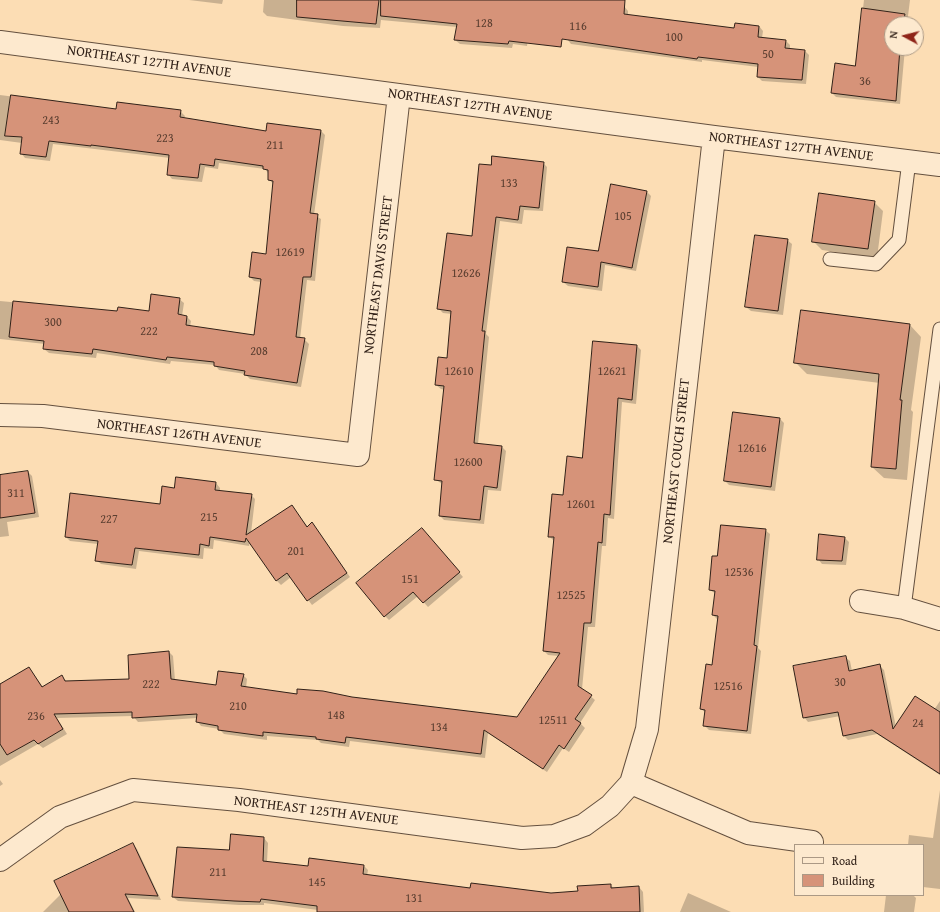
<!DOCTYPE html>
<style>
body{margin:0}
#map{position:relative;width:940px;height:912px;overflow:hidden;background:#fcddb4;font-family:"Gentium Book Plus",serif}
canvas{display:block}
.legend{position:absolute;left:794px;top:844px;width:130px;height:52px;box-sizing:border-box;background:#fde9ce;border:1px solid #ab9985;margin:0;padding:5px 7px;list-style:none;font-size:12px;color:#312118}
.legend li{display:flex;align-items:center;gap:8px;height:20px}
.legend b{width:20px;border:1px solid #ab9985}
.north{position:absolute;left:884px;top:16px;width:40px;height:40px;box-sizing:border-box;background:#fde9ce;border:1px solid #ab9985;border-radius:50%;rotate:277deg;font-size:11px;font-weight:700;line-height:16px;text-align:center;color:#312118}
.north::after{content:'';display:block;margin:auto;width:14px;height:18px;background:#8f2418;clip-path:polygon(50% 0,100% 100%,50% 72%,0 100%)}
</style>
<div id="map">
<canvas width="940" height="912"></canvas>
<ul class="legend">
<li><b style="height:5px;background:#fde9ce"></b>Road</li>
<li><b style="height:11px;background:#d69379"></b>Building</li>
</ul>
<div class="north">N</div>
</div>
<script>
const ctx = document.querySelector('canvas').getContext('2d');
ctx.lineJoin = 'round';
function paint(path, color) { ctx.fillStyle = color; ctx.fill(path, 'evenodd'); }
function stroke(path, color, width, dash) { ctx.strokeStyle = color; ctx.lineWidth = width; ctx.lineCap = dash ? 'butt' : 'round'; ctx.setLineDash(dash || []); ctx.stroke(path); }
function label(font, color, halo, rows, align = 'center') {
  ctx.font = font + ' "Gentium Book Plus",serif'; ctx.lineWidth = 3; ctx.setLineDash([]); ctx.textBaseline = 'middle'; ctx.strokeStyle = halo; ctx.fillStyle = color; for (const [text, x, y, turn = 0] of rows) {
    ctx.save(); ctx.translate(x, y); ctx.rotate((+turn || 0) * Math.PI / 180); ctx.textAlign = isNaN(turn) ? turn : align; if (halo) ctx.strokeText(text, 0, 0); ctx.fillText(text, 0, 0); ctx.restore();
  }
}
paint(new Path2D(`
 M189 0H223L222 4Z
 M264 0H531L533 2 527 46 513 44 512 48 460 44 455 40 457 27 381 20 380 28 343 26 267 16 263 12Z
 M573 0 624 6 628 11V15L735 29 759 26 763 31 762 38 786 41 790 45V49L805 51 809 55 806 84 762 81 758 77V67L702 60V62L571 44 567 39Z
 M864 0H910L907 24H892V48H905L900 104 836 97 832 93 856 67Z
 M0 95 117 110 180 111 185 116 184 119 267 132 321 131 325 135 314 215 321 219 315 281 307 280 300 339H304L309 344 301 387 250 379 245 374 219 370 215 365 171 361 170 364 97 353 96 358 49 353 44 349 45 344 0 339V301L118 312H150L179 299 184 303 182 316 187 317 191 321 190 327 255 337 261 282 254 281 250 277 267 255 273 184 269 179 268 173 265 169 219 163 218 169 205 167 202 182 172 179 168 174 170 158 53 144 50 161 25 158 21 153 22 143 0 140Z
 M543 163 547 167 543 211 524 210 522 224 500 221 486 334 489 337 478 444 502 447 506 451 501 491 488 490 484 524 444 520 440 516 442 484 435 479 445 390 441 389 436 385 448 359 452 314 443 313 438 308 472 237 491 166Z
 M647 192 651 196 636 271 605 265 602 291 568 286 563 282 599 252Z
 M874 202 883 211 877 258 822 250 813 241Z
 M787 240 792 244 783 315 751 311 746 307Z
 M910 325 921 337 911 410 913 412 907 480 884 478 872 467 880 383 807 374 796 363Z
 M637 346 641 350 636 404 622 402 614 519 608 518 606 546H602L595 627H588L582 689 595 700 580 723 585 728 569 752 563 748 547 772 488 733 485 758 350 741 349 747 321 743 318 740 267 736V740L224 734 219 729 201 726 197 721V718L138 722 133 716 57 718 67 734 43 748 38 744 0 766V685L29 668 43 687 62 676 67 682 130 680 169 652 173 656 175 680 217 686 243 675 247 679 246 688 518 718 559 656 548 655 544 651 554 541 549 536 563 496 583 459Z
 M780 419 784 423 775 491 729 485 725 481Z
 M28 472 32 476 39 517 7 522 9 536 0 537V476Z
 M177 478 216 483 220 488V491L251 495 255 499 251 533 291 506 308 527 312 524 316 528 350 577 312 605 291 577 281 585 277 581 250 542 249 546 214 540 213 549 204 548 203 559 139 551 136 569 101 564 96 560 98 544 70 541 66 537 161 505 175 489Z
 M765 530 770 534 758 648 761 651 751 734 709 730 704 725 706 713 701 709 713 666 718 620 713 615 716 594 710 590 718 558Z
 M424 532 463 577 428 607 418 596 389 620 385 616Z
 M844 537 849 542 846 565 822 564 818 559Z
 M845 657 850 661 852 671 879 665 884 670 896 727 934 710 940 701V775L877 734 848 740 844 736 840 716 808 722 804 717Z
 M0 780 3 784 0 786Z
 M940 790V889L923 887V845H908L909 835 933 838Z
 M264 838 268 843 267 862 309 867 364 866 368 870 367 876 471 890 551 894 579 891 610 885 615 889 639 887 643 892 644 912H318V910L264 903V905H239L178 901 173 897 230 851Z
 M133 844 137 849 161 900 128 898 135 912H43L61 894Z
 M688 893 731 912H680Z
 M886 895H913L916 898 914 912H884Z`), '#0003');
const building = new Path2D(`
 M297 0H379L376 24 297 17Z
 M381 0H625L624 14 734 28 735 23 759 26 758 37 786 40 785 48 805 50 802 80 757 77 758 64 698 57 697 59 562 39 561 47 509 41 508 44 454 40 457 24 381 16Z
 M862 8 905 14 903 24H892V48H900L896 101 831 93 835 63 855 66Z
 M11 95 116 109 117 102 181 110 180 117 266 131 267 123 321 130 310 213 318 214 311 277H303L296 337 305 338 297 383 244 375 245 371 214 366V362L167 357 166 360 93 349 92 354 43 349 44 341 9 337 13 301 117 311 118 307 149 311 151 294 180 298 178 314 187 316 186 325 254 335 261 279 249 277 252 252 266 254 273 181 268 180V170L263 169V166L215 159 214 166 200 164 198 178 167 175 169 155 91 145V146L49 141 46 157 20 154 22 137 5 136Z
 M492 156 544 162 539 208 520 206 518 220 496 217 482 331H485L474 443 502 446 497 488 484 486 480 520 439 516 442 481 434 480 444 386 435 385 438 357 447 358 451 311 437 309 447 233 472 236 479 164 491 165Z
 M611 184 647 191 632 268 601 262 598 287 562 282 567 247 598 251Z
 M819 193 875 201 868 249 812 242Z
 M755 235 788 239 778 311 745 307Z
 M801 310 910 324 900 400H902L896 469 871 467 879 374 794 363Z
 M593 341 637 345 632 400 618 398 610 515 604 514 602 543 598 542 591 623H584L578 686 592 695 575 719 581 723 564 749 559 745 543 769 484 730 481 754 346 737 345 743 316 739V737L263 732V736L218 730V726L196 722 197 714 132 718V712L54 714 63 729 38 744 34 740 7 755 0 744V684L29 667 42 687 62 675 65 681 129 679 128 655 169 651 171 679 216 685 218 671 244 674 241 686 297 694V689L323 691 352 697 517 717 560 653 543 651 554 537H548L552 494 563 495 567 456 582 458Z
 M733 412 780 418 771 487 724 481Z
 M28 471 35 513 0 518V475Z
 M176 477 216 482 215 490 252 494 246 535 292 505 307 527 312 522 347 573 307 601 287 573 276 581 246 538 245 542 210 537 209 546 200 544 199 555 135 548 132 565 95 561 98 541 65 537 70 493 160 504 162 486 174 488Z
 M721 525 766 529 754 645 757 646 747 731 703 726 705 710 700 709 706 664 712 665 718 616 712 615 715 591 709 590 712 556H717Z
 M422 528 460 572 423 603 413 592 384 617 356 583Z
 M819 534 845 537 842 561 817 560Z
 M846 656 849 671 880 664 893 729 915 696 940 712V774L872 730 843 736 838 712 803 718 793 666Z
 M231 834 264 837 263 861 308 866 309 858 364 865 363 874 470 888 471 883 551 893 578 891 577 886 611 884V888L639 886 640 912H317V906L261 899 260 902 234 901 172 897 177 847 229 850Z
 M133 843 158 896 125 894 134 912H69L54 881Z`);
paint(building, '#d69379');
stroke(building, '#312118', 1);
const service = new Path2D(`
 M830 259 876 264 899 240 909 161
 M904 608 940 329`);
const minor = new Path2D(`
 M0 42 714 137 940 165
 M0 415 43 416 358 455 399 95
 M861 601 904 608 940 619
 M631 783 748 833 812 842
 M0 860 60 817 133 790 239 800 522 838 554 836 584 825 610 806 631 783 647 729 714 137`);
stroke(service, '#64503f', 15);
stroke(minor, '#64503f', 24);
stroke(service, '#fde9ce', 13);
stroke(minor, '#fde9ce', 22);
label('12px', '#5a3e30', null, [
 ["128",484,24],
 ["116",578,27],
 ["100",674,38],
 ["50",768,55],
 ["36",865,82],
 ["243",51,121],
 ["223",165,139],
 ["211",275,146],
 ["133",509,184],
 ["105",623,217],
 ["12619",290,253],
 ["12626",466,274],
 ["300",53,323],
 ["222",149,332],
 ["208",259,352],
 ["12610",459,372],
 ["12621",612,372],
 ["12616",752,449],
 ["12600",468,463],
 ["311",16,494],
 ["12601",581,505],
 ["215",209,518],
 ["227",109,520],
 ["201",296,552],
 ["12536",739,573],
 ["151",410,580],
 ["12525",571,596],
 ["30",840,683],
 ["222",151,685],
 ["12516",728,687],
 ["210",238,707],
 ["148",336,716],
 ["236",36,717],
 ["12511",553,721],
 ["24",918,724],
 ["134",439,728],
 ["211",218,873],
 ["145",317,883],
 ["131",414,899]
]);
label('14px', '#312118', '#fde9ce', [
 ["NORTHEAST 127TH AVENUE",149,62,8],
 ["NORTHEAST 127TH AVENUE",470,105,8],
 ["NORTHEAST 127TH AVENUE",791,147,7],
 ["NORTHEAST DAVIS STREET",379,275,-83],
 ["NORTHEAST 126TH AVENUE",179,434,7],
 ["NORTHEAST COUCH STREET",677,461,-84],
 ["NORTHEAST 125TH AVENUE",316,811,7]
]);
</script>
